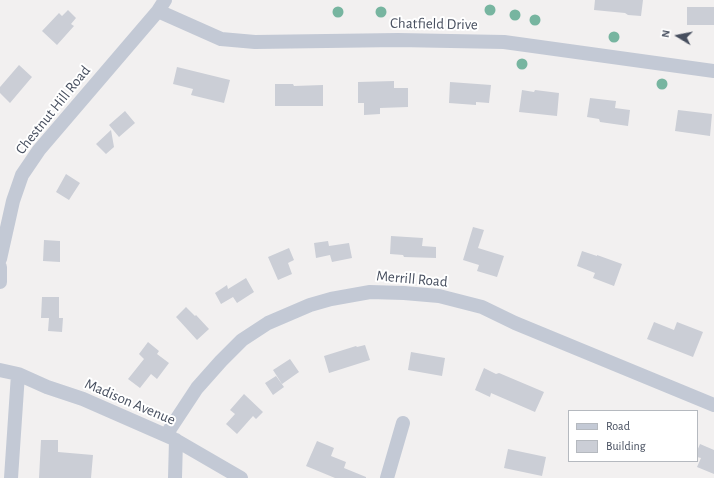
<!DOCTYPE html>
<style>
body{margin:0}
#map{position:relative;width:714px;height:478px;overflow:hidden;background:#f2f0f0;font-family:"Alegreya Sans",sans-serif}
canvas{display:block}
.legend{position:absolute;left:568px;top:410px;width:130px;height:52px;box-sizing:border-box;background:#fff;border:1px solid #b5b9bf;margin:0;padding:5px 7px;list-style:none;font-size:12px;color:#474f5f}
.legend li{display:flex;align-items:center;gap:8px;height:20px}
.legend b{width:20px;border:1px solid #b5b9bf}
.north{position:absolute;left:658px;top:16px;width:40px;height:40px;-webkit-text-stroke:3px #fff;paint-order:stroke;rotate:280deg;font-size:11px;font-weight:700;line-height:16px;text-align:center;color:#474f5f}
.north::after{content:'';display:block;margin:auto;width:14px;height:18px;background:#474f5f;clip-path:polygon(50% 0,100% 100%,50% 72%,0 100%)}
</style>
<div id="map">
<canvas width="714" height="478"></canvas>
<ul class="legend">
<li><b style="height:5px;background:#c3c9d5"></b>Road</li>
<li><b style="height:11px;background:#cbced6"></b>Building</li>
</ul>
<div class="north">N</div>
</div>
<script>
const ctx = document.querySelector('canvas').getContext('2d');
ctx.lineJoin = 'round';
function paint(path, color) { ctx.fillStyle = color; ctx.fill(path, 'evenodd'); }
function stroke(path, color, width, dash) { ctx.strokeStyle = color; ctx.lineWidth = width; ctx.lineCap = dash ? 'butt' : 'round'; ctx.setLineDash(dash || []); ctx.stroke(path); }
function label(font, color, halo, rows, align = 'center') {
  ctx.font = font + ' "Alegreya Sans",sans-serif'; ctx.lineWidth = 4; ctx.setLineDash([]); ctx.textBaseline = 'middle'; ctx.strokeStyle = halo; ctx.fillStyle = color; for (const [text, x, y, turn = 0] of rows) {
    ctx.save(); ctx.translate(x, y); ctx.rotate((+turn || 0) * Math.PI / 180); ctx.textAlign = isNaN(turn) ? turn : align; if (halo) ctx.strokeText(text, 0, 0); ctx.fillText(text, 0, 0); ctx.restore();
  }
}
paint(new Path2D(`
 M595 0H643L641 16 628 15 625 13 594 10Z
 M687 7H714V25H687Z
 M68 10 76 18 71 24 74 26 57 45 42 31 59 13 62 16Z
 M19 65 32 77 10 103 0 93V87Z
 M177 67 230 80 224 103 191 95 193 89 173 84Z
 M394 81V88H408V107L380 108V114L364 115V103H358V82Z
 M450 82 491 85 489 103 476 102V105L449 103Z
 M275 84H293L294 86 323 85V106H275Z
 M522 90 534 92 535 90 559 93 557 116 519 112Z
 M590 98 616 101 615 108 630 110 628 126 600 122 599 119 587 117Z
 M678 110 712 114 710 136 675 131Z
 M125 111 135 123 119 137 109 125Z
 M111 130 114 147 106 154 96 144Z
 M66 174 80 183 69 200 56 192Z
 M473 227 484 230 478 248 504 256 497 277 477 271 479 265 463 260Z
 M391 236 423 238 422 246 436 247V258L404 257 403 255 390 254Z
 M44 240 60 241V262L43 261Z
 M328 241 329 246 349 243 352 258 332 262 330 255 316 258 314 243Z
 M289 248 294 260 288 263 292 274 278 280 268 257Z
 M582 251 597 256V255L622 264 614 286 593 278 595 273 577 266Z
 M246 278 254 292 237 303 233 297 221 304 215 293 227 285 228 289Z
 M42 297H59V318H63L62 332 48 331 49 318H41Z
 M186 307 195 316 196 315 209 329 197 340 176 317Z
 M654 322 674 330 677 322 703 332 693 357 647 339Z
 M148 342 159 351 157 354 169 363 157 379 151 374 140 388 128 379 144 359 139 354Z
 M365 345 370 360 329 373 324 356 356 346 357 347Z
 M411 352 445 358 442 376 408 370Z
 M290 359 299 372 282 384 273 370Z
 M484 368 496 374 499 373 544 392 535 412 491 393 490 397 475 390Z
 M276 376 284 387 273 395 265 383Z
 M244 394 263 412 256 419 253 416 237 434 226 424 235 414 230 410Z
 M41 440H58V452L93 455 91 478H39Z
 M317 441 334 448 331 456 346 462 344 468 366 477V478H335L306 466Z
 M700 444 714 450V474L697 467 701 458 697 457V451Z
 M508 449 546 457 542 476 504 468Z`), '#cbced6');
stroke(new Path2D(`
 M158 11 221 39 255 42 398 40 504 42 714 71
 M0 259 13 201 22 175 39 150 158 11 165 0
 M0 267V282
 M0 370 18 374 47 387 83 399 172 438 241 478
 M166 435 197 388 221 361 242 340 268 323 310 305 331 299 370 292 404 293 439 296 482 307 515 323 714 405
 M11 478 18 374
 M175 478 176 440
 M387 478 403 423`), '#c3c9d5', 14);
ctx.fillStyle = '#77b5a0';
for (const [x, y] of [
 [490,10],
 [338,12],
 [381,12],
 [515,15],
 [535,20],
 [614,37],
 [522,64],
 [662,84]
]) { ctx.beginPath(); ctx.arc(x, y, 5.5, 0, 2 * Math.PI); ctx.fill(); }
label('15px', '#474f5f', '#fff', [
 ["Chatfield Drive",434,24,1],
 ["Chestnut Hill Road",53,110,-51],
 ["Merrill Road",412,279,5],
 ["Madison Avenue",130,402,23]
]);
</script>
